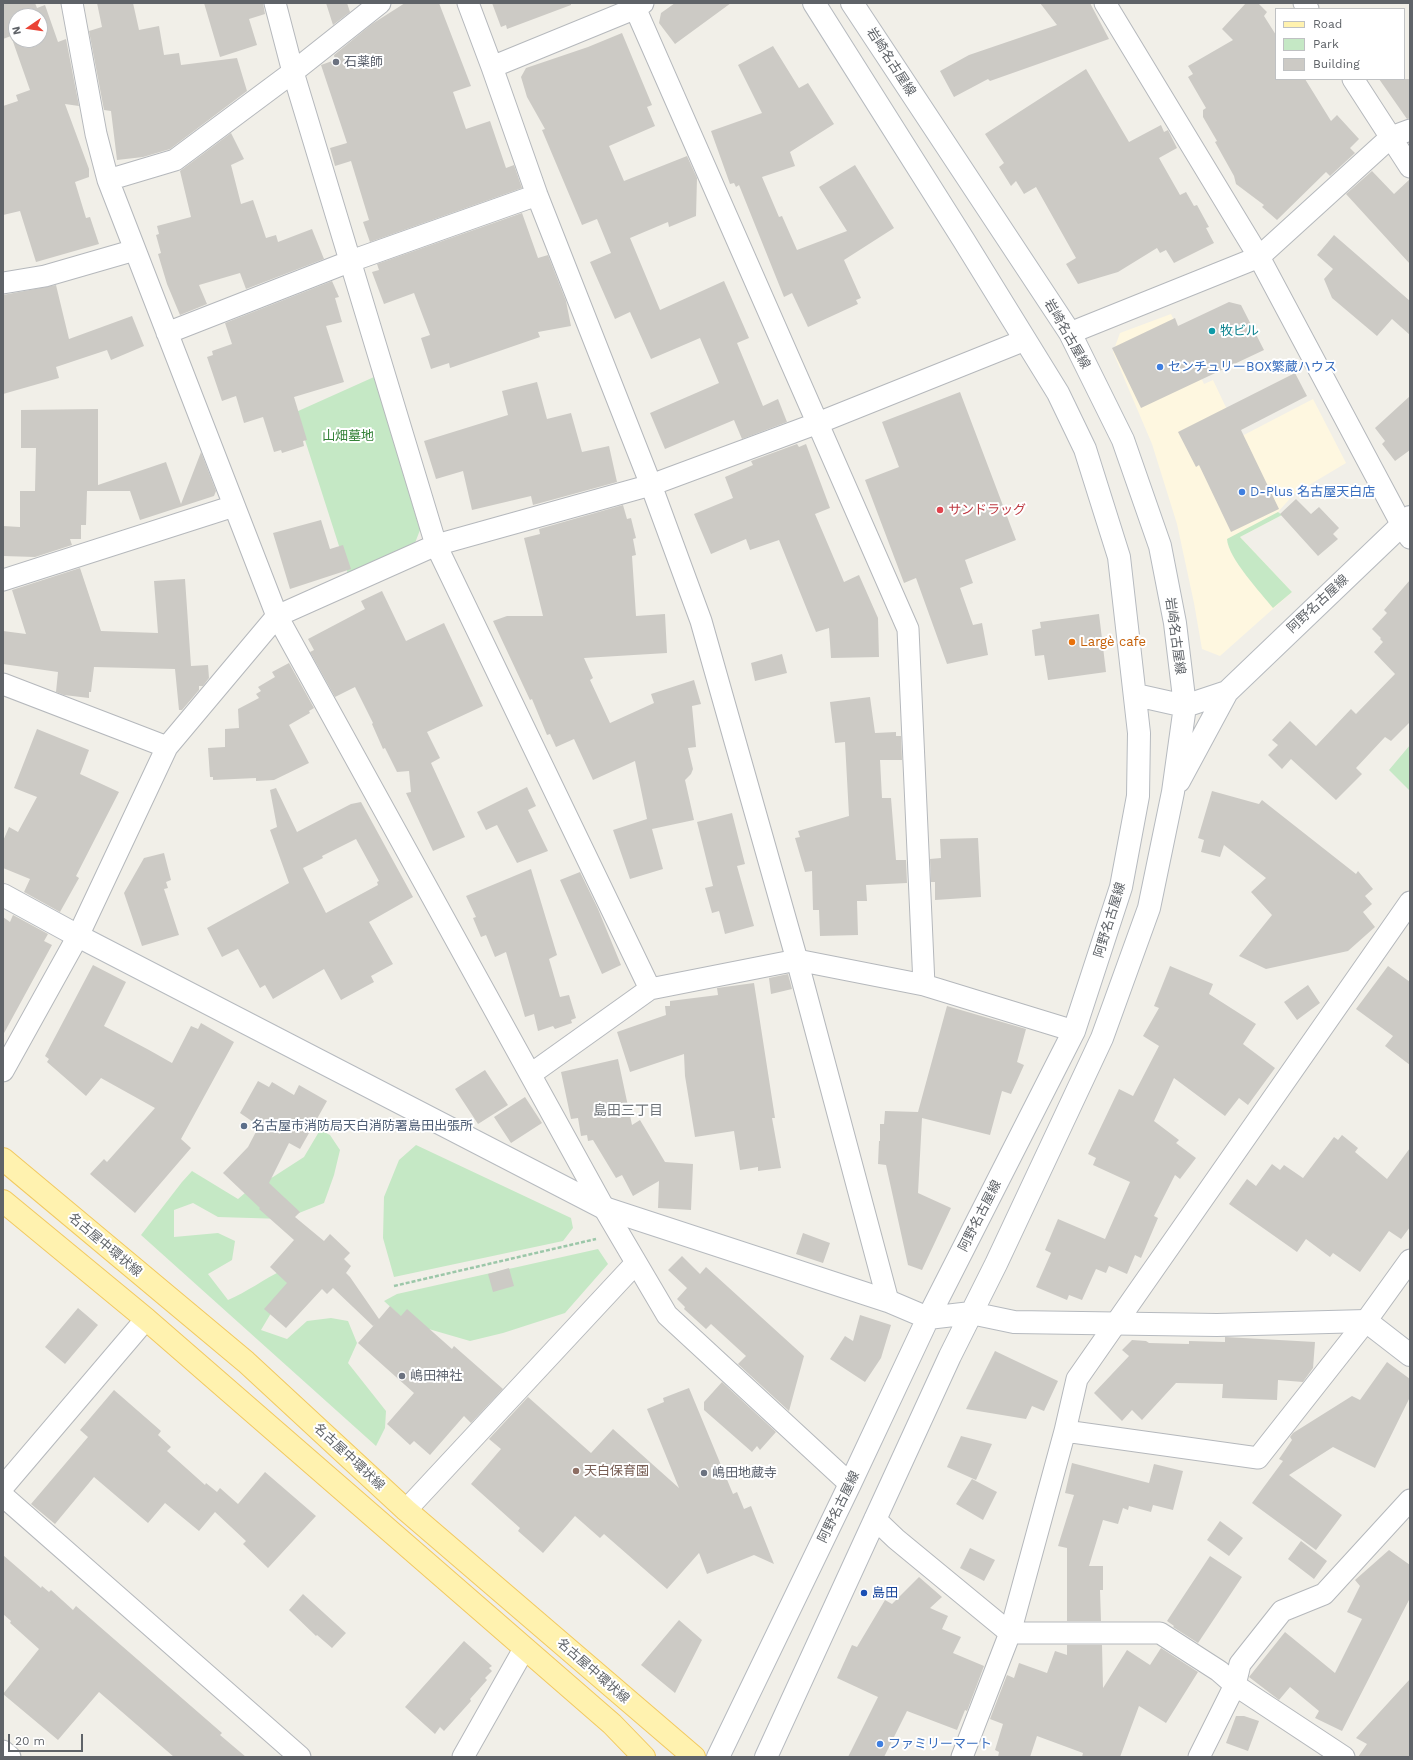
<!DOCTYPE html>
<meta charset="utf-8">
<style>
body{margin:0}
#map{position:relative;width:1413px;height:1760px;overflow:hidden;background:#f1efe8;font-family:"Work Sans",sans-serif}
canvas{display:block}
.frame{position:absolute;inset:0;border:4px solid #5f6368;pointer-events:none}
.legend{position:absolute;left:1275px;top:8px;width:130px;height:72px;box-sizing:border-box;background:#fff;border:1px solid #bfc1c3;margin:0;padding:5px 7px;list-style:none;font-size:12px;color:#5f6368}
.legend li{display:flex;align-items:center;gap:8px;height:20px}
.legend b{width:20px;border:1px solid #bfc1c3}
.north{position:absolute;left:8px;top:8px;width:40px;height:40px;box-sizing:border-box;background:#fff;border:1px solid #bfc1c3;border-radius:50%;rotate:257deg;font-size:11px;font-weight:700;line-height:16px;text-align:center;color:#5f6368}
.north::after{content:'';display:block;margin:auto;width:14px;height:18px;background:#ea4335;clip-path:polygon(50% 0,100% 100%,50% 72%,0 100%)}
.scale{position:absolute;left:8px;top:1734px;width:75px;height:18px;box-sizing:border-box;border:2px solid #5f6368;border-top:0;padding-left:5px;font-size:12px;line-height:14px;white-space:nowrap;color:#5f6368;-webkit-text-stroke:3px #fff;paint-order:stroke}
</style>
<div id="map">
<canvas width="1413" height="1760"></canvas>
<div class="frame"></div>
<ul class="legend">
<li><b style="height:5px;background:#fff2af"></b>Road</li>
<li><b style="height:11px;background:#c5e8c5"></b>Park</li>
<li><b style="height:11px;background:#cccac5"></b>Building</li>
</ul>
<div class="north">N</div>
<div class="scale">20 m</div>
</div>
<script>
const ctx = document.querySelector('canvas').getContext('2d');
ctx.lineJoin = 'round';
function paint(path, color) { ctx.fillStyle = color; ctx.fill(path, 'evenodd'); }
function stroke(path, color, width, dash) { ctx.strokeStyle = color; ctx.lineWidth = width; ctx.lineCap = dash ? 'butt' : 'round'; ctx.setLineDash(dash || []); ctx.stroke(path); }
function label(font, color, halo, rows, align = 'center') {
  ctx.font = font + ' "Work Sans","Noto Sans JP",sans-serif'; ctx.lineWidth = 4; ctx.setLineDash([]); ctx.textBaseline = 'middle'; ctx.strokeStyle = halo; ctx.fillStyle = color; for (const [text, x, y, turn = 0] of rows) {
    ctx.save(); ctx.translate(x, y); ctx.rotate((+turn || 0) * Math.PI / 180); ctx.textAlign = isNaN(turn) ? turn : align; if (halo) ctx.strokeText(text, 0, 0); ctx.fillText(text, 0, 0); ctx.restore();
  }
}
paint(new Path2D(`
 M1171 314 1204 384 1213 380 1240 437 1313 399 1346 463 1294 494 1278 512 1282 515 1240 537 1292 592 1220 656 1202 649 1194 603 1177 524 1152 444 1113 352 1120 333Z`), '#fef7e0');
paint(new Path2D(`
 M374 377 420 530 415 543 348 574 296 412Z
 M1278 512 1282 515 1240 537 1292 592 1273 608C1261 593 1228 558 1227 539Z
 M1410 745V791L1389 770Z
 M320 1130 330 1135 340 1150 334 1175 324 1203 284 1219 218 1217 193 1203 174 1210V1237L218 1233 235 1241 232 1260 208 1274 228 1300C247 1292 264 1279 283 1270L290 1281 261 1330 287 1339 307 1321 331 1318 348 1321 357 1343 348 1363 386 1411 385 1428 376 1446 141 1235 182 1182 192 1171 238 1199 252 1187 273 1177 304 1157Z
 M416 1145 571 1218 573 1228 563 1241 394 1277 383 1238 384 1197 399 1160Z
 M598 1249 608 1264 565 1313 503 1333 470 1341 408 1323 384 1301 397 1294Z`), '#c5e8c5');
paint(new Path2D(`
 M3 3H35L37 8 45 5 58 42 66 39 79 106 65 104 89 169V177L75 182 86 218 90 217 99 244 36 262 20 211 3 215V106L18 101 16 95 30 90 11 36 3 39ZM16 16H40V40H16Z
 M97 3H133L139 30 159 26 164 55 179 53 181 65 237 58 247 91 170 149 143 157 117 160 111 111 104 110 89 31 102 27Z
 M204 3H263L265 14 249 19 257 45 220 57Z
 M326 3H347L350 12 333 25Z
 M405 3H439L471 86 453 92 466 129 490 121 506 168 514 165 522 188 370 242 363 222 369 220 351 161 335 166 330 148 347 143 321 65 335 60 334 55 372 24Z
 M492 3H571V5L507 29 506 25 501 27Z
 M675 3H731L675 44 659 23 661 13Z
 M1040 3H1090L1109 39 990 81 988 79 954 97 940 71 969 55 1057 25Z
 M1246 3H1258L1267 12 1264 16 1276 35V79H1305L1331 121 1337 115 1359 139 1350 148 1355 153 1330 176 1326 172 1277 220 1262 207 1264 205 1236 184 1234 176 1215 142 1217 141 1203 117V110L1206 108 1188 77 1193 74 1188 66 1233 40 1222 29Z
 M622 33 652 105 647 107 655 126 609 146 624 181 687 156 697 178 696 216 669 227 668 222 630 238 660 310 724 281 749 338 737 343 763 406 778 399 787 422 742 439 734 420 665 449 650 413 719 383 700 338 651 359 630 312 615 319 590 262 611 253 597 219 582 225 542 130 545 129 527 97 521 77 526 68 588 47Z
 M773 46 799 88 808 83 834 124 790 152 795 166 762 177 779 217 782 216 797 250 847 231 819 187 855 165 894 228 844 260 861 298 856 300 858 304 808 327 792 293 784 297 739 185 736 187 734 183 730 184 711 131 762 113 738 65Z
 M1086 69 1129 142 1161 125 1164 132 1168 130 1177 148 1159 158 1180 195 1186 192 1194 206 1197 205 1209 227 1206 228 1214 243 1174 263 1166 250 1160 253 1157 248 1118 272 1078 284 1066 264 1076 258 1036 187 1024 194 1016 181 1011 186 999 167 1004 163 985 134Z
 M1379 79H1410V118L1407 119Z
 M231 133 244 159 231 165 241 204 253 200 266 238 276 235 278 242 312 229 324 259 246 289 240 273 199 285 207 304 180 315 167 284 158 254 161 253 156 235 159 234 157 226 191 217 180 171Z
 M1372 171 1394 194 1410 179V264L1346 194Z
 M522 213 538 258 548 255 566 301 571 326 538 332 540 337 450 368 449 363 431 369 421 338 430 335 414 293 384 304 372 272 379 270 377 264Z
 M1334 235 1410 301V335L1392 319 1377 336 1332 298 1324 279 1333 269 1317 255Z
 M332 281 339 297 335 298 342 322 326 326 344 382 294 397 307 440 303 441 304 446 282 453 281 450 274 452 263 417 244 423 236 396 222 401 207 357 213 355 212 351 232 344 225 323Z
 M56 285 69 339 132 316 144 346 111 360 107 350 56 367 59 378 3 394V295Z
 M1229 302 1241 305 1264 350 1141 408 1112 348 1175 318 1178 326Z
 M1295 373 1307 396 1241 430 1279 509 1231 532 1199 465 1196 467 1178 432Z
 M537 382 547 419 571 413 582 452 609 446 617 482 533 505 531 496 472 510 463 471 436 479 424 441 508 415 502 391Z
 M960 392 1016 540 965 560 973 583 960 588 973 625 982 623 988 655 947 664 916 578 904 583 865 480 899 467 882 422Z
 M1410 396V450L1395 461 1382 444 1385 441 1375 428Z
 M98 409V485L166 462 181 504 201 452 216 491 214 496 140 520 130 491H87L86 525H81V539H70L72 545 35 557 3 556V526L20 527V491H35L36 448H21V410Z
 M797 444 799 447 806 444 830 508 815 514 844 582 859 575 878 618 879 657 831 658 829 628 816 632 779 540 750 550 746 539 711 554 694 514 733 498 725 477 753 465 751 461Z
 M1296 499 1311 514 1319 507 1339 528 1333 534 1338 539 1318 556 1280 514Z
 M623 505 627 519 631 518 636 538 633 539 636 555 632 556 636 616 665 614 667 653 584 658 593 678 590 680 610 723 654 703 651 694 694 680 701 704 692 706 696 747 688 748 693 769 691 774 685 780 694 820 652 829 663 869 630 879 613 830 647 819 635 761 593 780 574 739 556 747 550 734 547 735 532 699 530 700 493 621 507 616H543L524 538 540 534 539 529Z
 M321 520 330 549 343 545 351 569 290 589 273 533Z
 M80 568 101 631 158 633 154 581 185 579 191 666 208 665 209 678 203 686H199V690L182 710H179L175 669 94 667 91 692H89V698L64 695 56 692 58 672 3 664V631L26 634 12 590Z
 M1410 580V722L1391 741 1385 737 1356 768 1362 774 1336 800 1291 759 1282 769 1268 755 1278 745 1272 740 1290 721 1316 746 1351 709 1356 714 1395 674 1374 652 1383 642 1380 639 1381 638 1372 629 1387 613 1384 610Z
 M382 591 406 641 444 623 483 706 427 732 440 758 431 763 465 837 433 851 406 793 411 792 409 771 397 772 385 748 383 749 372 724 373 723 355 687 335 697 310 652 314 650 308 639 365 609 361 601Z
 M1099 614 1106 672 1048 680 1044 655 1035 656 1032 630 1041 628 1040 622Z
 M782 654 787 673 755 681 751 663Z
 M289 663 314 708 309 711 310 713 289 725 309 763 274 780 256 781V778L213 780V777H210L208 748 225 747V729L239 728 238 709 259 698 256 694 261 691 258 687 275 677 272 672Z
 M870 697 875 733 896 732V736H901L902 760H880L882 798H891L896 860H906L907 883 866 885 867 901H857L858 935 820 936 819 910H813L812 871 805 872 795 838 800 837 798 831 849 816 845 742 835 743 830 702Z
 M37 729 89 750 80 774 119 792 76 876 79 878 60 912 24 892 30 879 3 868V841L9 827 18 832 37 797 14 788Z
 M527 787 536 806 528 810 548 851 517 863 497 825 486 830 477 812Z
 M276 788 297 832 351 804 361 802 413 897 369 922 393 964 371 976 374 982 341 1000 324 969 273 999 265 985 260 988 238 949 222 957 207 928 289 883 270 830 277 827 270 790ZM356 839 379 881 377 882 378 885 326 913 303 868 323 858 322 856Z
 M1212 791 1259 804 1262 800 1356 874 1358 871 1373 889 1365 896 1372 904 1363 912 1375 927 1348 951 1266 969 1239 956 1272 915 1251 892 1266 878 1224 845 1220 857 1201 852 1204 840 1198 838Z
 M732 813 745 864 737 866 754 926 725 934 719 911 712 913 705 888 713 886 697 822Z
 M978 838 981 897 935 900V882H931L930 859 941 858 940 839Z
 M164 853 171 880 166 882 168 888 164 889 179 935 142 946 124 893 144 858Z
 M531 869 557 955 549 959 560 997 569 995 576 1018 571 1020 572 1023 555 1029 553 1026 538 1031 534 1014 525 1017 506 952 495 957 486 935 481 937 473 918 476 917 466 896Z
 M580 872 598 909 621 965 602 974 560 880Z
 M13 915 48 934 44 941 52 945 3 1035V917L10 922Z
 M93 965 126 982 104 1026 149 1050 172 1063 191 1026 198 1029 201 1023 234 1042 181 1139 191 1148 135 1213 90 1174 104 1159 107 1162 155 1108 101 1078 86 1096 47 1062 49 1059 45 1056Z
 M1170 966 1213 984 1209 994 1256 1024 1243 1044 1275 1068 1248 1105 1239 1098 1225 1116 1174 1078 1154 1121 1179 1140 1176 1143 1196 1158 1180 1179 1175 1175 1154 1216 1158 1218 1141 1258 1135 1255 1127 1274 1109 1266 1106 1273 1096 1269 1082 1300 1069 1295 1067 1300 1036 1287 1051 1253 1045 1250 1058 1219 1105 1239 1130 1182 1093 1165 1096 1158 1088 1154 1119 1089 1133 1096 1159 1046 1143 1036 1159 1008 1154 1006Z
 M1388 966 1410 982V1065L1385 1046 1393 1036 1356 1009Z
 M788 974 792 989 771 994 769 978Z
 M754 983 775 1118H772L781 1168 758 1171V1167L740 1170 734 1131 695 1137 685 1076 684 1054 630 1072 617 1032 666 1015 665 1006H670V1001L718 995 717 988Z
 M1308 985 1320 1003 1297 1020 1284 1002Z
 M947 1006 1026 1029 1017 1062 1024 1065 1011 1094 1002 1091 990 1135 922 1118 918 1193 951 1208 922 1270 908 1265 886 1165 878 1164 879 1141H880V1124H884L885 1111 918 1112Z
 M618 1059 632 1125 640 1120 665 1162 693 1164 691 1210 658 1208 659 1181 633 1196 622 1175 616 1178 593 1140 588 1141 587 1135 581 1136 578 1118 571 1119 561 1072Z
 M485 1070 508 1105 478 1124 455 1089Z
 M258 1081 269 1087 272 1082 294 1095 299 1085 327 1101 300 1149 289 1143 269 1183 300 1212 295 1217 324 1241 330 1234 350 1253 344 1259 351 1266 346 1273 350 1277 379 1319 390 1306 401 1316 407 1309 452 1349 454 1346 503 1389 471 1423 464 1416 430 1455 414 1441 410 1445 387 1424 414 1393 358 1343 375 1324 373 1326 333 1288 327 1294 322 1289 286 1328 264 1309 287 1283 270 1267 294 1240 259 1209 260 1208 223 1173 248 1147 259 1126 240 1113Z
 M525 1097 542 1123 511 1143 494 1117Z
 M1342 1135 1358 1148 1355 1152 1387 1179 1410 1148V1227L1401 1239 1389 1231 1360 1272 1333 1253 1330 1257 1306 1239 1297 1252 1229 1204 1247 1179 1256 1186 1272 1164 1280 1170 1284 1165 1303 1178 1334 1137 1338 1140Z
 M803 1233 830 1243 823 1263 796 1254Z
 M682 1256 700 1274 706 1267 804 1356 789 1411 738 1364 746 1356 711 1324 706 1329 684 1309 685 1307 677 1299 687 1288 668 1270Z
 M509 1268 514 1286 493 1292 488 1274Z
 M78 1308 98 1325 65 1364 45 1347Z
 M860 1315 891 1325 881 1358 865 1382 830 1359 845 1336 853 1341Z
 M1225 1337 1315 1342 1313 1368 1303 1382 1278 1380 1277 1400 1222 1398 1223 1384 1176 1383 1142 1420 1132 1410 1122 1421 1094 1393 1129 1356 1122 1350 1132 1340 1146 1341 1149 1343 1189 1344V1341L1225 1342Z
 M995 1351 1058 1381 1044 1411 1032 1406 1026 1419 966 1409Z
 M1387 1362 1410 1379V1397L1375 1468 1333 1447 1289 1475 1342 1515 1316 1550 1252 1503 1283 1461 1279 1459 1292 1440 1290 1437 1293 1433 1352 1396 1360 1400Z
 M722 1382 776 1432 760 1450 757 1446 752 1452 704 1410V1402Z
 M689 1388 733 1494 737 1492 744 1509 751 1506 774 1564 754 1555 707 1574 699 1553 667 1589 604 1534 600 1538 575 1516 543 1553 518 1531 520 1528 471 1484 501 1449 489 1439 528 1397 591 1453 613 1429 679 1488 647 1409 664 1402 663 1398Z
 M114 1390 161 1431 158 1435 171 1447 167 1451 205 1485 206 1483 217 1492 220 1488 238 1504 265 1472 316 1516 268 1568 243 1544 246 1541 215 1512 199 1531 165 1503 148 1523 94 1477 55 1524 31 1504 88 1437 80 1430Z
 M961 1436 992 1444 976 1480 947 1467Z
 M1072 1463 1149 1483 1154 1464 1183 1471 1173 1510 1153 1505 1151 1512 1129 1506 1128 1510 1123 1508 1118 1524 1103 1520 1089 1566H1103V1590H1100L1101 1621H1067V1548L1058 1546 1074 1495 1065 1493Z
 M972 1479 997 1492 983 1520 956 1504Z
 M1220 1521 1243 1538 1229 1556 1207 1540Z
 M1301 1541 1327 1561 1314 1579 1288 1559Z
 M970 1548 995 1560 984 1581 960 1568Z
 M1389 1550 1410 1565V1598L1342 1731 1315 1718 1319 1711 1290 1687 1279 1700 1249 1677 1285 1632 1335 1673 1362 1619 1347 1612 1360 1586 1355 1580Z
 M3 1555 41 1588 42 1586 49 1592 51 1590 73 1610 76 1606 222 1733 220 1735 246 1757H174L99 1692 58 1740 3 1694 39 1649 10 1623 11 1621 3 1614Z
 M1210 1556 1242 1577 1198 1643 1173 1627 1174 1626 1167 1621Z
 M919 1577 942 1597 930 1608 948 1616 942 1629 961 1637 953 1653 984 1666 967 1711 965 1710 957 1730 907 1711 884 1757H848L878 1697 837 1678 852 1645 857 1647 885 1600 892 1604Z
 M303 1594 346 1633 332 1648 317 1635 316 1636 289 1610Z
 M679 1620 702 1640 675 1693 641 1665Z
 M464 1641 492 1666 489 1668 492 1671 485 1678 487 1680 470 1699 471 1701 444 1731 440 1727 435 1734 405 1707Z
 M1067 1645H1102L1103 1688 1127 1650 1150 1665 1161 1648 1198 1672 1166 1723 1139 1706 1120 1757H1082L1083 1753 1037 1736 1030 1757H998L999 1752 995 1750 1003 1724 990 1719 1007 1675 1014 1678 1019 1663 1047 1673 1055 1651 1067 1655Z
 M1410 1679V1757H1358L1367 1744 1356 1738Z
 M1236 1716H1244L1259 1721 1248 1751 1226 1743Z`), '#cccac5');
const street = new Path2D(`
 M72 3 96 134 108 180 277 616 604 1208 667 1315 850 1484
 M275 3 293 72 436 545 650 989
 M468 3 492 67 537 195 651 485 701 621 797 960 888 1301
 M633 3 908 629 924 985
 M1105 3 1259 257 1402 525 1410 538
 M1304 3 1308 9
 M492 67 636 8 643 3
 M1353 79 1410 167
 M108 180 175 160 293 72 380 3
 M3 283 45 276 135 250
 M167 333 351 261 537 195
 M1070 333 1259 257 1391 137 1410 130
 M3 580 234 506
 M3 684 167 747
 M3 1071 78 936 167 747 277 616 436 545 651 485 818 423 1025 340
 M531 1074 650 989 797 960 924 985 1074 1031
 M1065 1431 1258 1458 1366 1321 1410 1260
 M3 1487 146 1319
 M3 1496 300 1757
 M406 1510 636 1263
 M875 1519 896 1539 1010 1633H1160L1219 1671 1235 1685 1344 1757
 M3 1751 10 1757
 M463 1757 524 1649
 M962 1757 1010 1633 1065 1431 1077 1379 1410 902
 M1199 1757 1235 1685 1240 1664 1282 1611 1324 1594 1410 1500`);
const secondary = new Path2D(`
 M1136 695 1185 706 1227 692
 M1179 781 1227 692 1410 517
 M3 895 78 936 604 1208 888 1301 928 1318 971 1313 1014 1322 1217 1325 1366 1321 1410 1355
 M718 1757 850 1484 928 1318 1074 1031 1121 887 1138 796 1139 733 1119 557 1085 449 1058 393 963 239 814 3
 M766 1757 950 1356 996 1264 1102 1038 1149 908 1173 792 1185 706 1175 623 1160 546 1123 440 1070 333 852 3`);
const primary = new Path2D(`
 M3 1159 246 1362 406 1510 694 1757
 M3 1201 146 1319 612 1724 644 1757`);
stroke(street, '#b5b8bc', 23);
stroke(secondary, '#b6babf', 24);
stroke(primary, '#f2c960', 24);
stroke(new Path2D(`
 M394 1286 596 1239`), '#9cc7a9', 2.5, [4, 2]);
stroke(street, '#fff', 21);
stroke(secondary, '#fff', 22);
stroke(primary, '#fff2af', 22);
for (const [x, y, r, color] of [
 [336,62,4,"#6b7280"],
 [1212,331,4,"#0f9aa8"],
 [1160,367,4,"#3f7fe0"],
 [1242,492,4,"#3f7fe0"],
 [940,510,4,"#e0444e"],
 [1072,642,4,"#e8710a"],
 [244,1126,4,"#5c6f8a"],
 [402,1376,4,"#6b7280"],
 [576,1471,4,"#8d6e63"],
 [704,1473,4,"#6b7280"],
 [864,1593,4,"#1a4fb4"],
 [880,1744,4,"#3f7fe0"]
]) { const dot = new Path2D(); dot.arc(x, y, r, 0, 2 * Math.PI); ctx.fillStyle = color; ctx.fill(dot); stroke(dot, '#fff', 1.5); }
label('13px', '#5b616d', '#fff', [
 ["石薬師",344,62],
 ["嶋田神社",410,1376],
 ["嶋田地蔵寺",712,1473]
], 'left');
label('13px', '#5f6368', '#fff', [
 ["岩崎名古屋線",891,62,57],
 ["岩崎名古屋線",1067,334,60],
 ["阿野名古屋線",1318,604,-43],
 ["岩崎名古屋線",1175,636,82],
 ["阿野名古屋線",1110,920,-73],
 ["阿野名古屋線",980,1216,-63],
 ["名古屋中環状線",105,1245,40],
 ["名古屋中環状線",349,1457,43],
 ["阿野名古屋線",839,1507,-64],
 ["名古屋中環状線",593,1671,41]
]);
label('13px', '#0d838f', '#fff', [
 ["牧ビル",1220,331]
], 'left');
label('13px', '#366cbe', '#fff', [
 ["センチュリーBOX繁蔵ハウス",1168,367],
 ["D-Plus 名古屋天白店",1250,492],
 ["ファミリーマート",888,1744]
], 'left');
label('13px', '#348238', '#fff', [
 ["山畑墓地",348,436]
]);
label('13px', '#be3a42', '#fff', [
 ["サンドラッグ",948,510]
], 'left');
label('13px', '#c56008', '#fff', [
 ["Largè cafe",1080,642]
], 'left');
label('13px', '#4e5e75', '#fff', [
 ["名古屋市消防局天白消防署島田出張所",252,1126]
], 'left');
label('13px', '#785e54', '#fff', [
 ["天白保育園",584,1471]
], 'left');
label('13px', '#164399', '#fff', [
 ["島田",872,1593]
], 'left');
label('14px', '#70757a', '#fff', [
 ["島田三丁目",628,1111]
]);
</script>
